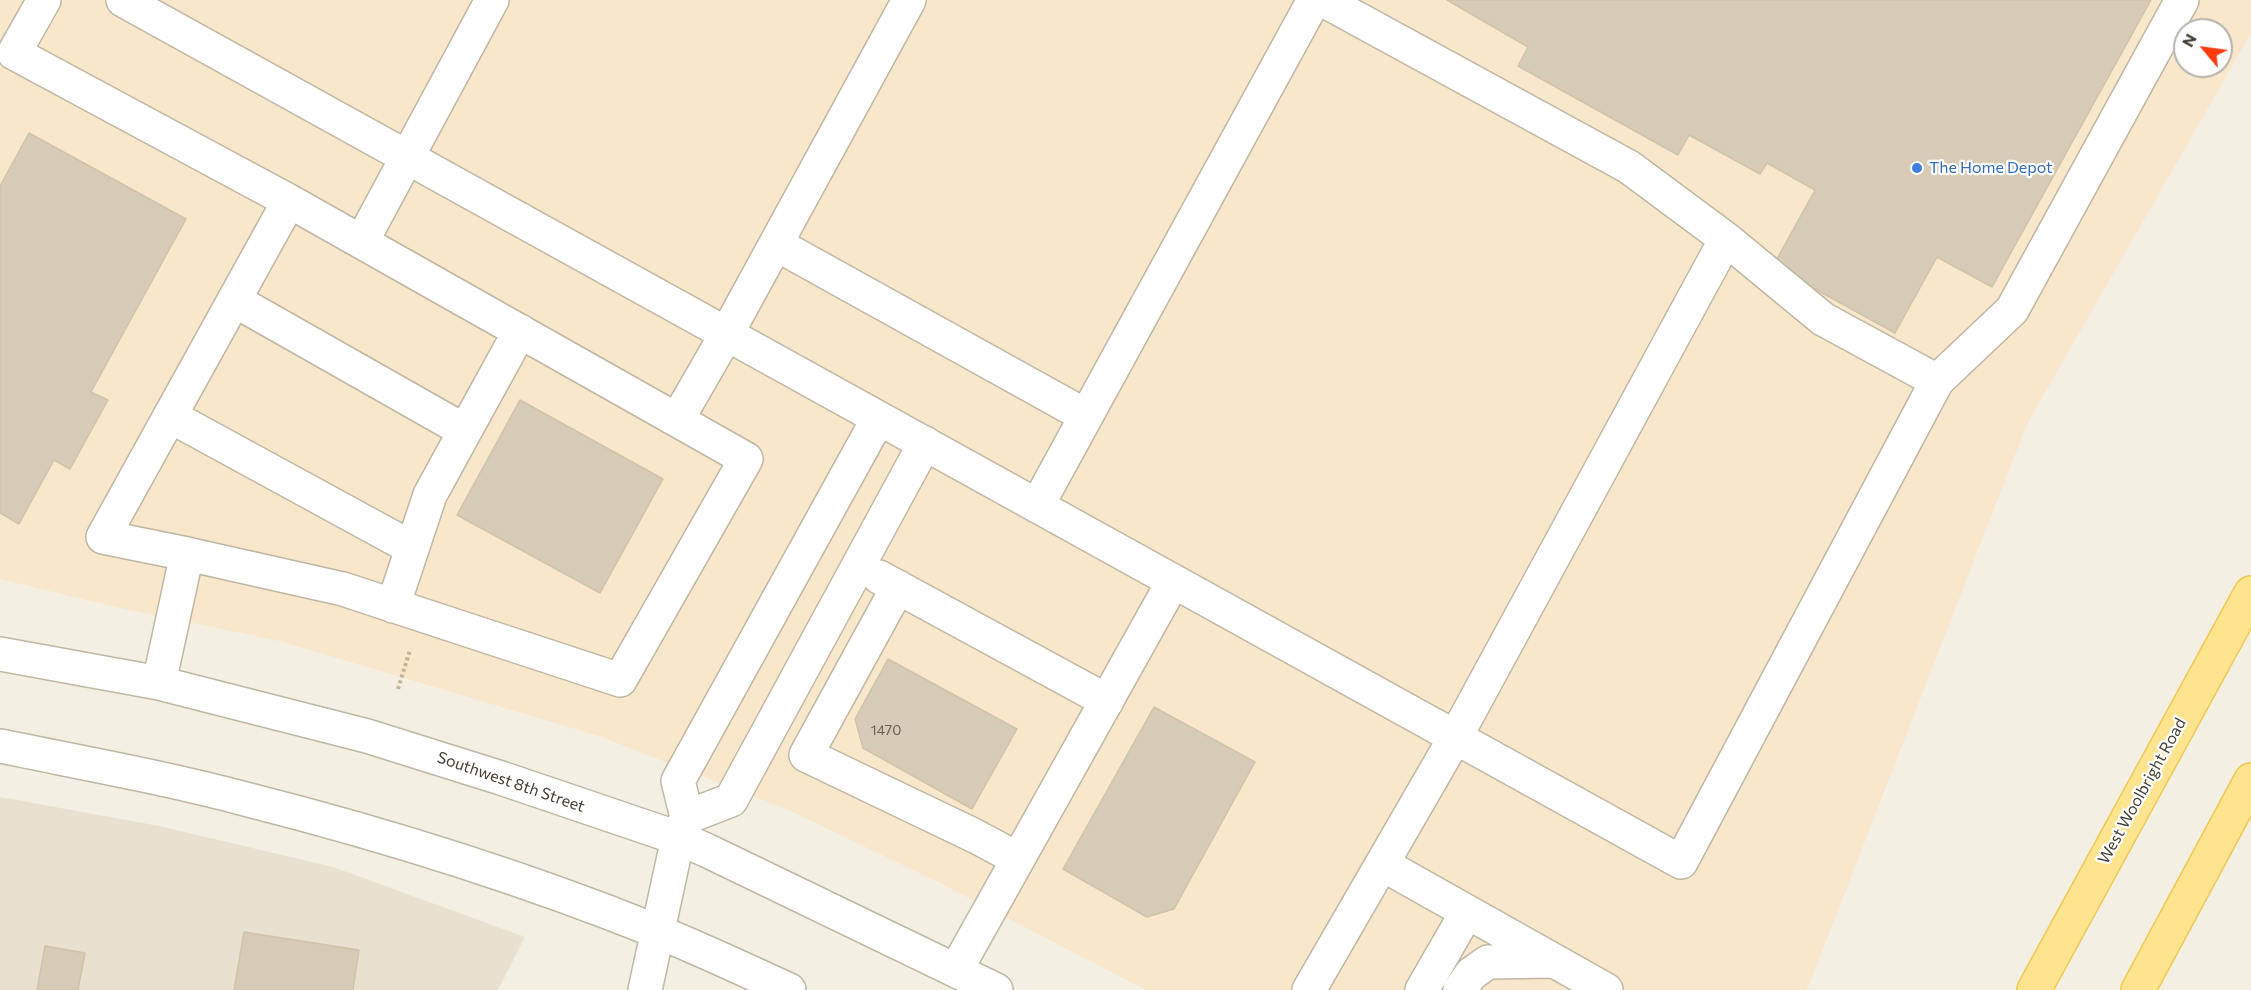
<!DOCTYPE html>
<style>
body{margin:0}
#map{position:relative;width:2251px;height:990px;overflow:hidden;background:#f3efe2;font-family:Commissioner,sans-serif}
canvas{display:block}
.north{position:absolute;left:2173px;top:18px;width:60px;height:60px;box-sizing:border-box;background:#fff;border:2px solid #b5b2ad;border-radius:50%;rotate:299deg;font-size:16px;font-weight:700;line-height:24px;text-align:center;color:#453e32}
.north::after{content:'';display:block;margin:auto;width:21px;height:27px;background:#ff3b0d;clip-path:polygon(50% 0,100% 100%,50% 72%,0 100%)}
</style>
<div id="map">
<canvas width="2251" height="990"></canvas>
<div class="north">N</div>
</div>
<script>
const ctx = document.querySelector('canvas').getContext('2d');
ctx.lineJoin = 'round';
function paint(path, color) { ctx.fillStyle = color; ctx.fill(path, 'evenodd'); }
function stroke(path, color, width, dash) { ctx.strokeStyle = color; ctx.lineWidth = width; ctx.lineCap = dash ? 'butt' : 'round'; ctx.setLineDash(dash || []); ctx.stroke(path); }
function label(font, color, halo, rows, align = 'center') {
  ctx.font = font + ' Commissioner,sans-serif'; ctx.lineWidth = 4.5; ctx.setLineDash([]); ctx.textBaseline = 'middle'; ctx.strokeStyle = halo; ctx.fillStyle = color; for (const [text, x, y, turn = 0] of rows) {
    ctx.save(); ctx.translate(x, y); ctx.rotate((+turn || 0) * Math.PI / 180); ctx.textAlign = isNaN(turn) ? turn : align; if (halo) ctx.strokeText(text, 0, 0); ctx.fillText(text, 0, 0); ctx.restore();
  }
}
paint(new Path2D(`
 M0 797 159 826 333 867 525 937 498 990H0Z`), '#e8e1cf');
paint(new Path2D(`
 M0 0H2251V33L2027 424 1807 990H1146L942 884 789 810 599 736 280 641 116 607 0 579ZM2185 30H2221V66H2185Z`), '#f8e7ca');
const building = new Path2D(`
 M1447 0H2151L1992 287 1937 257 1895 333 1773 266 1815 190 1767 163 1760 174 1689 135 1678 155 1518 66 1528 47Z
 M29 133 186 219 91 392 108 400 70 469 54 460 19 524 0 513V186Z
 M520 400 663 479 600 593 457 515Z
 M888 659 1017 729 972 809 863 748 855 719Z
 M1154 707 1255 762 1174 909 1147 917 1063 869Z
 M244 932 359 950 353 990H234Z
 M45 946 85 953 78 990H37Z`);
paint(building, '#d5cbb6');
stroke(building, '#d1c3a9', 1.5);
const minor = new Path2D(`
 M44 0 14 53 289 201 103 537 187 554 159 683
 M123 0 1681 862 1937 381 1823 319 1726 239
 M362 241 492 0
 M776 244 1086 416
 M234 300 465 431 430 495 393 606
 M1937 381 2012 310 2182 0
 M170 416 412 548
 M677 420 726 335 909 0
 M465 431 520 331
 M1037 506 1314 0
 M187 554 343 589 620 680 746 459 289 201
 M879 577 1107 701
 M898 587 806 755 975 836 1018 859
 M0 654 159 683 367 736 501 778 678 838 706 850 996 990
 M0 746C83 763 167 778 249 800 387 835 524 878 656 931 701 949 745 970 789 990
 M687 817 731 800 925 443
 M1382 864 1606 990
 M956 970 1173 582
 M645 990 678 838 687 817 678 781 878 419
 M1309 990 1456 736 1726 239 1629 167 1323 0
 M1422 990 1467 912
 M1460 990 1471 974 1488 962 1552 961`);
const major = new Path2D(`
 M2034 990 2251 593
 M2138 990 2251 780`);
stroke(minor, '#bfb7a4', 36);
stroke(major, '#f0c753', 36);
stroke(new Path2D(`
 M398 689 410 650`), '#c3b493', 4, [3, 3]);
stroke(minor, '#fff', 33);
stroke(major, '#ffe48f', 33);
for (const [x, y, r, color] of [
 [1917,168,6,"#3f7fe0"]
]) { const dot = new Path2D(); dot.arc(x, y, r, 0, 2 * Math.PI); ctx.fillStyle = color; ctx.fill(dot); stroke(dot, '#fff', 2); }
label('14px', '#696153', null, [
 ["1470",886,730]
]);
label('16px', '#366cbe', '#fff', [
 ["The Home Depot",1929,168]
], 'left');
label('16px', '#453e32', '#fff', [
 ["Southwest 8th Street",511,782,19],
 ["West Woolbright Road",2142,791,-61]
]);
</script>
